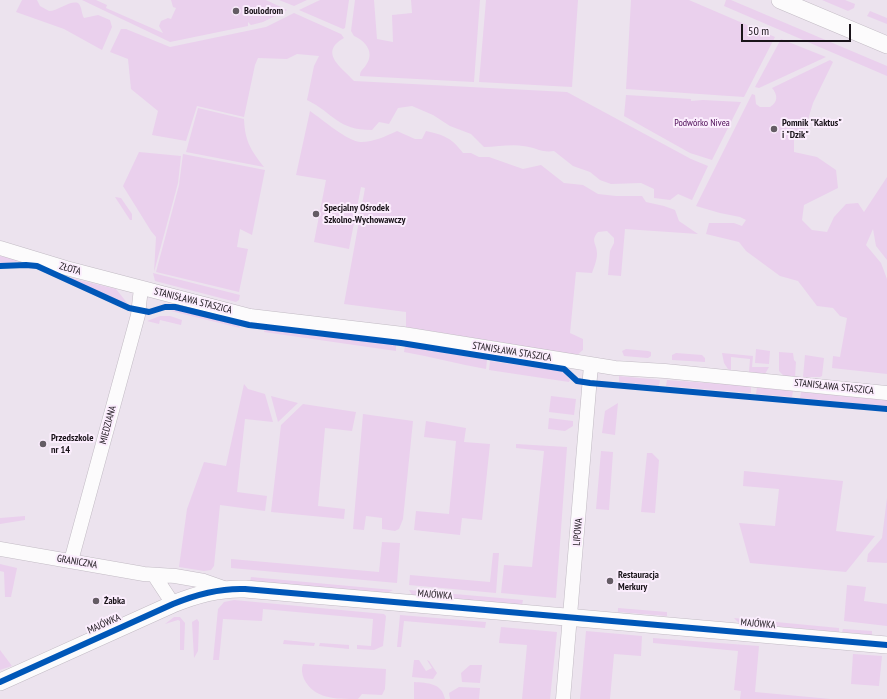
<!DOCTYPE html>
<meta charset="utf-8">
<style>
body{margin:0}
#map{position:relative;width:887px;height:699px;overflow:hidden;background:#ece3ee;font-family:"PT Sans Narrow",sans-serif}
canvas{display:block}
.scale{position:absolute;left:741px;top:24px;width:110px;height:18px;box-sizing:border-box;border:2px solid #1a141a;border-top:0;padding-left:5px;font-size:12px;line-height:14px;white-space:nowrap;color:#1a141a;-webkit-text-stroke:3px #fbedfd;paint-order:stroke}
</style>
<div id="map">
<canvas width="887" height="699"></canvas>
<div class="scale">50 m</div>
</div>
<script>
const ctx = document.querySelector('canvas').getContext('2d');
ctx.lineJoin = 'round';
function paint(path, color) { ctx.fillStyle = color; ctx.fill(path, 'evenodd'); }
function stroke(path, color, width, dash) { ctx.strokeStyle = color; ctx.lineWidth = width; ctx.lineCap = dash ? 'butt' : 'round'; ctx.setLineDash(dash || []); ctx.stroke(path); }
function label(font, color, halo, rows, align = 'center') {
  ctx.font = font + ' "PT Sans Narrow",sans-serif'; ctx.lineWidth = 4; ctx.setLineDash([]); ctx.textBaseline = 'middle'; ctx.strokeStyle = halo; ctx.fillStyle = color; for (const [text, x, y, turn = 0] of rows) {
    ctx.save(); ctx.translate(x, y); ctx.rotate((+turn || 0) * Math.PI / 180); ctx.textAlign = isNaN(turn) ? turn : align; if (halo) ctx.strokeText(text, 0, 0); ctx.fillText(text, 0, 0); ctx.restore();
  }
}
paint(new Path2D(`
 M22 0H37L40 6 49 11C58 11 70 0 78 3 82 6 81 13 84 18L98 15 110 20 112 27 102 50 64 29 16 12Z
 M82 0H96L107 5 106 8 163 33 159 26 161 21 168 18 171 19 176 8 173 7 171 0H266L287 10 263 22 251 25 248 22V26L170 42Z
 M279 0H307L294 6Z
 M320 0H349L345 28 343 29 299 10Z
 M355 0H374L377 39 393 42 392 15 412 13 411 0H480L474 82 360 76C360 70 363 70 366 65 375 53 366 41 354 36L351 31Z
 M486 0H578L572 87 479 82Z
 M631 0H689L775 37 744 97 626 89Z
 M726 0H731L887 66V76L724 6Z
 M822 0H845L855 4 854 8 848 11Z
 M870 11 887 18V24L867 16Z
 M294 13 341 34 344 38C317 53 344 69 354 81L567 92 691 159 708 166 692 200 678 194 670 200 654 198V189L641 183 611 184 600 180 590 172 573 166 554 151C541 153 535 147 523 146 511 144 497 147 484 147L471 134 450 126 433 115 412 106 398 108 389 124 379 122 372 130C337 130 335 114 307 100L314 66 319 56 297 54 287 59 258 58 255 65 244 117 197 106 186 141 152 135 158 111 131 89 128 59 110 52 121 29H126L170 47 266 27Z
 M781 39 826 57 759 88 755 87Z
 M830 60 833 62 813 103 803 136 794 138V152L817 157 836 170 838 188 804 205 802 220 812 230 827 232 834 217 846 204 858 203 864 212 887 177V260L876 246 873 229 866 245 881 263 887 279V374L832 368 833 356 840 357 847 318 840 316 833 308 817 306 798 281 780 276 746 251 739 242 706 234 709 223H734L742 226 746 220 740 217 720 213 696 206 752 94 755 95 756 104 760 107H770C778 102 778 95 772 88Z
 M626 95 691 99V101L703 100 741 102 712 160 690 153 624 116Z
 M198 108 244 119C245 141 250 149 264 167L186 152Z
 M310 111C322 119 348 142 361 142 374 142 386 136 397 131L415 139H422L426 131C444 135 452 138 463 153H471L479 157H489L523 169 541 165 564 183 583 185 598 194 616 196H642L646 202 664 206 675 210 679 221 698 234 625 229 621 276 608 275 610 251 614 243V238L607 231 598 232C590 241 597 244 597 253 597 261 594 267 592 273L576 272 570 333 583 339V350L577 355 406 327V312L344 304 365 188 361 187 349 249 314 242 326 180 296 175Z
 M139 152 181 156 178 183 154 272 156 237 151 231 123 186Z
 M183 154 265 170 252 235 240 229 237 247 248 249 239 292 156 272 179 185Z
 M115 197 121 198 132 214V220H130Z
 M0 256 28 260 0 264Z
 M153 273 240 295 239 300 236 302 155 281Z
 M71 278 116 289 128 304 70 279Z
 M176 310 239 325 240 328 171 311Z
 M160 316H170L182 320 181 325 160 320 159 324 147 321Z
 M265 329 396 345V351L264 332Z
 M405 346 487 360 486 369C458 364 432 357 404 352Z
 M626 349 648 351 651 352V356L648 358 624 356 622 351Z
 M756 349 770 351 769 364 755 363Z
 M779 352 793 353 794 360 796 362 795 377 784 376 779 371Z
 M676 353 702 355 705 358V362L672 360V355Z
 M722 353 753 356 752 367H769L765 374 749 372 750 359 731 357V370L728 369 724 363Z
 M805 355 824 358 822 376 820 377H803Z
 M490 361 562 371 570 380 569 382 489 370Z
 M619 376 660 380 659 386 619 382Z
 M667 380 751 386V393L666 386Z
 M244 384 248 389 265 394 273 422 245 419 237 492 267 496 265 511 220 505 214 566 211 570 204 571 179 567 187 509 204 462 226 466Z
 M757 387 793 391 792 397 756 394Z
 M801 392 887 400V406L800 398Z
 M271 396 298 403 278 422Z
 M551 396 576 399 574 415 549 412Z
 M618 403 615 435 602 433 605 411Z
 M303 404 356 412 352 431 325 428 318 506 345 509 344 519 271 512 281 425Z
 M363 414 413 421 403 519 399 529 395 531 382 529V518L366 516 364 530 353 529Z
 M549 418 573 421V426L565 431 548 429Z
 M426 421 466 428 464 442 490 444 482 520 462 518 460 535 414 530 416 511 449 514 456 441 424 437Z
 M516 444 567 447 556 598 501 593 504 565 532 567 544 451 516 448Z
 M601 451 613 452 609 510 596 509Z
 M647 453H652L659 460 655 513 641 512Z
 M744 471 843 481 836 531 875 536 846 572 750 563 739 523 775 526 779 489 743 486Z
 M887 498V563L867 562 868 554 882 538Z
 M25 516V520L0 524V518Z
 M382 542 400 543 397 583 231 568V559L379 572Z
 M493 553H499L496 593 409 585 410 575 490 582Z
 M0 564 17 568 11 597H5L4 572 0 571Z
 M251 577 393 590 387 593 250 582Z
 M847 585 866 587 864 601 887 604V626L844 621Z
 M409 590 523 600 522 605 412 595Z
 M234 600 384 614 386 616 383 646 374 650 357 649V645L371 646 373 619 263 609 262 621 223 619 219 660H213L218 609 224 602Z
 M618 608 667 612V616L618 612Z
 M400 615 486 622 485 628 404 621 401 647H397Z
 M174 617H180L185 623 184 650H180V621L178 620 165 624Z
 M734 618 839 628V632L739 623Z
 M197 619 199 622 198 651 194 658 192 622Z
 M501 627 557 632 550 699H522L527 645 499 643Z
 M843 629 872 631V635L842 632Z
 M586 631 642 636 641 656 614 654 610 699H580Z
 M653 638 759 646 755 692 831 699H740L741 691 734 690 738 651 653 643Z
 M284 640 315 643 314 646 283 644Z
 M320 643 349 645V649L319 646Z
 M0 650 12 666 0 670Z
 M853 654 882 656 879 686 851 684Z
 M414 660H419L426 671 432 668 427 660 429 661 437 673 433 679 412 677Z
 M303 664 386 669 385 689 382 695 362 694 358 699C335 699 314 699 304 679 302 674 301 669 303 664Z
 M470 665H482L480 683 462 682 461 673Z
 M414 682C428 683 442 683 445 699H414Z
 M459 687 480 688 479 699H450L449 693Z`), '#ead0ed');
const minor = new Path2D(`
 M0 248 66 268 250 316 403 334 615 368 665 371 887 393
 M0 549 144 574 175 576 204 581 224 588
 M71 561 138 315 141 288
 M154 575 173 604
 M563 699 591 365`);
const tertiary = new Path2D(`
 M780 0 887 45
 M0 682 173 604C197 594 219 588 245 589L887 645`);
stroke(minor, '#c2bbc4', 15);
stroke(tertiary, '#c2bbc4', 18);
stroke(minor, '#fcfbfc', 14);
stroke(tertiary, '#fcfbfc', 17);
stroke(new Path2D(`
 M0 266 26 265 37 266 129 308 149 312 165 307H175L249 325 401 343 564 369 577 381 590 383 887 409
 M0 682 173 604C197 594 219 588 245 589L887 645`), '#0057b8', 6);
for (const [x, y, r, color] of [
 [236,11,4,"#645c64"],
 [774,129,4,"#645c64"],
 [316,214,4,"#645c64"],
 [43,444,4,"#645c64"],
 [610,581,4,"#645c64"],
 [96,601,4,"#645c64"]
]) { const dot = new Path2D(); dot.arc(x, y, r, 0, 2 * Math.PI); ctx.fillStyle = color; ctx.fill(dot); stroke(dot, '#fbedfd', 1.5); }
label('bold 10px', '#1a141a', '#fbedfd', [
 ["Boulodrom",244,11],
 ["Pomnik \"Kaktus\"",782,123],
 ["i \"Dzik\"",782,135],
 ["Specjalny Ośrodek",324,208],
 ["Szkolno-Wychowawczy",324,220],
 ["Przedszkole",51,438],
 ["nr 14",51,450],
 ["Restauracja",618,575],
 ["Merkury",618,587],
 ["Żabka",104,601]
], 'left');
label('10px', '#4f0d58', '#fbedfd', [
 ["Podwórko Nivea",702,123]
]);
label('10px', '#1a141a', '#fbedfd', [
 ["ZŁOTA",70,269,16],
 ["STANISŁAWA STASZICA",193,301,14],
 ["STANISŁAWA STASZICA",512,352,9],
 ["STANISŁAWA STASZICA",834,387,6],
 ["MIEDZIANA",108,425,-75],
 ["LIPOWA",578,532,-85],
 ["GRANICZNA",77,562,10],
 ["MAJÓWKA",435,595,5],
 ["MAJÓWKA",104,624,-24],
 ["MAJÓWKA",758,624,5]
]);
</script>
